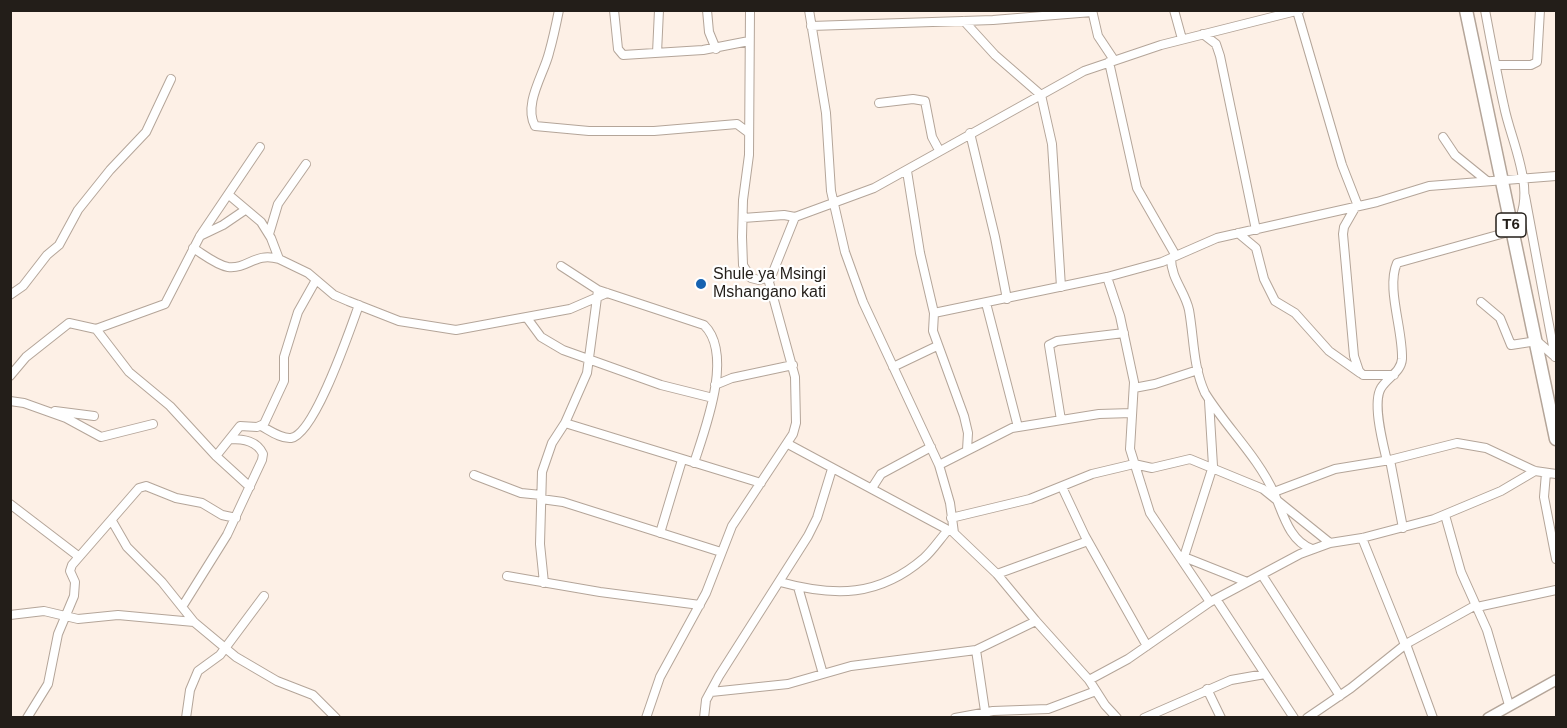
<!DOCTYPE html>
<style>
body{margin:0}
#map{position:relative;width:1567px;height:728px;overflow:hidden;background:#fdf0e6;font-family:Helvetica,sans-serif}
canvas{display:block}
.frame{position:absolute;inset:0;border:12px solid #231e19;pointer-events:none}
</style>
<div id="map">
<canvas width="1567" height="728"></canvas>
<div class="frame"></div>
</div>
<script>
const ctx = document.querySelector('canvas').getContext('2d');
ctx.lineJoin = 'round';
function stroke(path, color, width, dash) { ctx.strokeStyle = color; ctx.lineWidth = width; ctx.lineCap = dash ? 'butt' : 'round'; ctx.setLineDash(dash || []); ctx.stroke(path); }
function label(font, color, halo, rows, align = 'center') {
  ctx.font = font + ' Helvetica,sans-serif'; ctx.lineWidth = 4.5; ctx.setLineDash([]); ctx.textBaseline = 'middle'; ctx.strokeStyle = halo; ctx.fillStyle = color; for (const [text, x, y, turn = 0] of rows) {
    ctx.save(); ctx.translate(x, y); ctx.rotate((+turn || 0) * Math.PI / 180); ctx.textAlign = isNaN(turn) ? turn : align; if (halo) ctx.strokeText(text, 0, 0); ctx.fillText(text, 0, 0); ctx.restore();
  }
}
const minor = new Path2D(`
 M559 10C556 25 553 39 549 53 544 74 523 104 535 126L589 131H654L737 124 749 133
 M614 10 618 49 623 55 703 50 749 41
 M707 10 709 32 716 49
 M750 10 749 155 743 200 742 237 743 265 751 278 759 280 769 277
 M809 10 826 113 831 191 845 252 863 302 939 465 950 503 954 533 997 574 1036 621 1089 680 1105 705 1117 718
 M1092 10 1098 36 1114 60
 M1174 10 1182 39
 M1297 11 1342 165 1358 206
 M964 21 995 55 1041 95 1052 144 1061 287
 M811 26 993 20 1092 12
 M1203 34 1216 44 1220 56 1256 230
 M657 53 659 10
 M1109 62 1137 188 1176 256
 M1496 65H1531L1537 62 1540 10
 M879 103 913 99 925 101 932 137 939 150
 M970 133 995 237 1007 299
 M1443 137 1455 155 1487 181
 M907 171 920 253 934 313 933 331 964 416 968 433 967 450
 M229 195 261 222 271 238 279 259 308 273 334 295 348 301 399 321 456 330 570 309 607 293
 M1525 196 1555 357
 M1356 206 1344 227 1343 234 1354 356 1359 371 1363 375H1394
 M743 218 784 215 795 217
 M1238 233 1256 248 1264 279 1275 301 1295 313 1329 351 1360 373
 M269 234 278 204 306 164
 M200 236 223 225 245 210
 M193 248C203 254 216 265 228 267 249 269 254 252 279 259
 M1171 258C1171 279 1185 291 1189 310 1194 338 1193 367 1205 393 1226 427 1258 457 1274 493 1283 513 1289 541 1312 549
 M561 266 598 290 704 325C734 354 705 429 694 463
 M1107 277 1120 316 1134 382 1130 449 1150 513 1210 602
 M10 295 23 286 47 255 59 245 78 210 110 170 146 132 171 79
 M1481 302 1500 318 1511 345 1537 341 1553 355
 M986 303 1018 427
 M934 313 1107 277 1162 262 1217 238 1377 202 1429 186 1556 176
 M527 318 541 337 563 350 661 385 713 398
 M96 329 129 372 170 406 216 456 250 487
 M893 367 937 346
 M10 376 26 357 69 323 96 329 165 304 200 236 260 147
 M715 385 732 378 793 365
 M1134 388 1155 384 1198 370
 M10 401 24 403 66 418 101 437 153 424
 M55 411 94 416
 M1061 420 1049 345 1057 341 1124 333
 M565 423 761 483
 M261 426C269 430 281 439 291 438 315 434 350 329 359 305
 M788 444 950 531
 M216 456 240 426 257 427 264 424 284 381V357L298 312 316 280
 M1390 460 1403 528
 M1387 461C1383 444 1372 403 1381 388 1388 377 1401 372 1402 359 1403 329 1386 288 1397 263L1512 231C1541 197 1511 143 1504 106 1497 75 1491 42 1485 10
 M939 465 1012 428 1099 414 1132 413
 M1546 473 1544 497 1556 559
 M474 475 521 493 541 495
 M1062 487 1085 536 1147 646
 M872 488 881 474 931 447
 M1274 492 1335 469 1390 460 1457 443 1486 448 1535 471 1556 474
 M541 499 563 502 721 552
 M10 504 78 556
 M1445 515 1461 572 1487 630 1509 705
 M951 518 1030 499 1092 474 1134 464 1152 468 1190 459 1263 489 1330 543
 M112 521 127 547 162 582 194 622 236 657 277 681 313 695 336 718
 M660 533 682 460
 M1362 538 1405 645
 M1184 557 1247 582
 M1183 560 1213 466 1209 401
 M997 574 1088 541
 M1262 575 1340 696
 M507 576 600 592 700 605
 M780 582C835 597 879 597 924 558 933 550 940 539 948 530
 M544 583 540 544 542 472 552 443 565 423 587 373 598 290
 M798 587 823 674
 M1216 599 1294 718
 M182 607 227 535 262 460 263 454C257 441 244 439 230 439
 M1477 607 1556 590
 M10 615 44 611 78 619 118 615 194 622
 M1406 644 1433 718
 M976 650 986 718
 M1089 680 1128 659 1210 602 1300 554 1330 543 1362 538 1434 519 1501 491 1535 471
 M1207 689 1221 718
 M711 692 788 684 851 666 976 650 1036 621
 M27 718 48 684 58 634 74 596 75 582 70 571 72 565 139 488 146 486 176 498 202 503 222 515 236 518
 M186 718 190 690 198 671 220 655 264 596
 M646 718 660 677 706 593 732 526 793 434 796 423 795 377 769 282 795 217 874 188 1084 71 1161 45 1300 10
 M704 718 706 700 719 676 808 536 817 518 832 469
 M955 718 993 711 1048 709 1096 691
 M1144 718 1231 680 1265 674
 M1307 718 1351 688 1406 644 1476 605`);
const tertiary = new Path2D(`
 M1488 718 1556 680`);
const trunk = new Path2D(`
 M1466 10 1556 439`);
stroke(minor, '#b4a599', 10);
stroke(tertiary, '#b4a599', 12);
stroke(trunk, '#b4a599', 15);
stroke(minor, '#fff', 8);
stroke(tertiary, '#fff', 9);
stroke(trunk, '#fff', 12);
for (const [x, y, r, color] of [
 [701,284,6,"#1662b1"]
]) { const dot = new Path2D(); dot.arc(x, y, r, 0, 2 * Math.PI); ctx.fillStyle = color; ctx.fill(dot); stroke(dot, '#fff', 2); }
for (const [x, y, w] of [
 [1511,225,30]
]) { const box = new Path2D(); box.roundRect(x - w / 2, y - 12, w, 24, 4.5); ctx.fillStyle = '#fff'; ctx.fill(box); stroke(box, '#231e19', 1.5); }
label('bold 15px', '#231e19', null, [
 ["T6",1511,225]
]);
label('16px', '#231e19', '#fff', [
 ["Shule ya Msingi",713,275],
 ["Mshangano kati",713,293]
], 'left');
</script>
